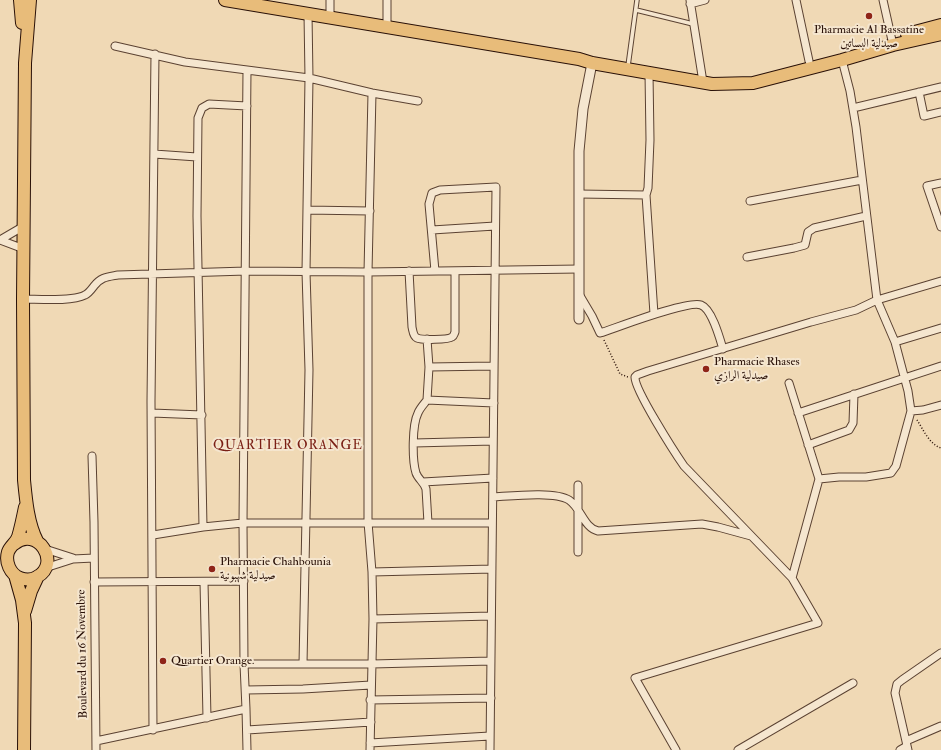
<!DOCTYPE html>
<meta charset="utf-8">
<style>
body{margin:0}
canvas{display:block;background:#f0d9b5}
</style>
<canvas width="941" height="750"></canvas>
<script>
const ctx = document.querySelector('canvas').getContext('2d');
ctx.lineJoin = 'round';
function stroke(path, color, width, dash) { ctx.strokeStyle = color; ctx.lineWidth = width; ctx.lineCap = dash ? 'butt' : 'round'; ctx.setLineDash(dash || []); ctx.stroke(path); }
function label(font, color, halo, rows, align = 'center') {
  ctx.font = font + ' "IM FELL Double Pica",Amiri,serif'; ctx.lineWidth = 4; ctx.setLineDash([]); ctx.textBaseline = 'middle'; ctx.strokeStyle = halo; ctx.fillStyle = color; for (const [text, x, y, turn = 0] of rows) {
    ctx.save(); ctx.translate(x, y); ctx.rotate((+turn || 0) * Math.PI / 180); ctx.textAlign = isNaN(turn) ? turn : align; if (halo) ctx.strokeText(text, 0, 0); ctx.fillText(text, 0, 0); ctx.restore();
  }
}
const service = new Path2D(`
 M636 10 693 24
 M628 66 637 0`);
const minor = new Path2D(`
 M690 0 703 82
 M796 0 809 61
 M883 0 893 45
 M690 4 705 0
 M330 18V0
 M387 28V0
 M115 46 185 62 247 70
 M919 92 924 116 941 112
 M853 108 941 87
 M154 154 197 157
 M941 183 927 186 941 227
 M579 194 646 195 648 188 650 140 649 73
 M646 195 654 314
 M750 201 862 180
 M307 210 370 211
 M432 230 495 226
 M0 240 24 226
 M0 240 24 249
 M747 257 794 248 805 245 808 232 814 228 866 216
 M409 271 412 327C413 331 413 336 417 338 421 340 448 340 452 337 454 336 454 334 455 332V271
 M435 271 429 204 432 193 440 190 496 187 490 750
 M579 294 592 316 600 333C616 328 688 300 701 305 712 309 720 339 723 349
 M23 299C38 299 72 302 85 295 89 293 91 290 94 286 101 277 107 277 118 275L246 271 368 272 579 269
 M427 339 429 367 427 400 494 403
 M895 342 941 328
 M429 367 494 366
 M789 383 819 479
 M427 400C424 404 420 408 418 413 412 425 412 460 416 473 418 479 424 482 426 489L428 523
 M911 411 923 410 941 405
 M152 413 202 415
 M798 413 941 366
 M414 443 493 441
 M808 445 849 430 853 423 854 394
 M92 456 94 522 96 750
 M423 482 493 478
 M578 485V552
 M493 497C511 496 555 491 569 500 581 508 584 528 598 531L702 524 718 527 751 536
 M203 527 197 216 198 118 202 108 209 104 247 106
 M153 535 203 527 243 523H492
 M45 549 73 558
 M45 568 73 559 94 558
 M372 572 492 569
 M792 578 819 479 839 477H866L891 473 896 466 911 411 908 391 895 342 877 300 856 127 850 91 842 60
 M94 582 244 581
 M204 582 207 718
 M373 619 491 616
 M244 664H372L491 661
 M303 664 309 370 306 272 309 78 308 14
 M246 690 303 689 371 685
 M370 700 491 698
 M246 709 244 664 243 523 247 70 309 78 372 93 418 101
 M153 730 151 401 155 54
 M247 730 371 722
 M96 741 246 709 247 750
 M906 741 941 726
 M370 743 490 736
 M370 750 373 619 372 572 368 522V272L372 93
 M676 750 635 678 818 623 792 578 684 466C675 453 634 389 635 377L637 375 648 371 811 322 856 310 877 300 941 281
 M738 750 853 683
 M900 750 907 746
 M908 750 895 693 897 684 902 680 941 653`);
const tertiary = new Path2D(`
 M579 319V151L583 109 592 63`);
const primary = new Path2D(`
 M20 0 22 23
 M30 0 25 63 23 299 24 480C26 501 28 523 37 541
 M225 0 579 59 592 63 712 84 753 83 842 60 893 45 941 34
 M907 34 941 25
 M14 544C37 525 62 563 37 577 32 580 25 580 20 578 10 574 5 562 8 552 10 546 16 543 18 537 21 527 23 517 25 507
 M15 575 22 600 25 623 24 750
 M25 611 31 591 38 576`);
stroke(service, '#5b4232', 5.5);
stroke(minor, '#5b4232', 9);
stroke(tertiary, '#5b4232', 11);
stroke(primary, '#291007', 14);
stroke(new Path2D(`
 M604 340 620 374 628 377
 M917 420C923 429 929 444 941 448`), '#291007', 1.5, [1, 2]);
stroke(service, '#f5e6cf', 3.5);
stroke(minor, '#f5e6cf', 7);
stroke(tertiary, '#f5e6cf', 9);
stroke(primary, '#e8bc7a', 12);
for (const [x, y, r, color] of [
 [869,16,4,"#8f2418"],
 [706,369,4,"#8f2418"],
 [212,569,4,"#8f2418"],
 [163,661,4,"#8f2418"]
]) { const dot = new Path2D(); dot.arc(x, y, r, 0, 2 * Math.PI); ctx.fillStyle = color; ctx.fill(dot); stroke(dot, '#f5e6cf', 1.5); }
label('12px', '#291007', '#f5e6cf', [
 ["Pharmacie Al Bassatine",869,30,"center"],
 ["صيدلية البساتين",869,44,"center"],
 ["Pharmacie Rhases",714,362],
 ["صيدلية الرازي",714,376],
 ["Pharmacie Chahbounia",220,562],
 ["صيدلية شهبونية",220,576],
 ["Quartier Orange.",171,661]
], 'left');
label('12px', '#291007', '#f5e6cf', [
 ["Boulevard du 16 Novembre",83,654,-91]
]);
ctx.letterSpacing = '1px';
label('13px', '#7a1f14', '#f5e6cf', [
 ["QUARTIER ORANGE",288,446]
]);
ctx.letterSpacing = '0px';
</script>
